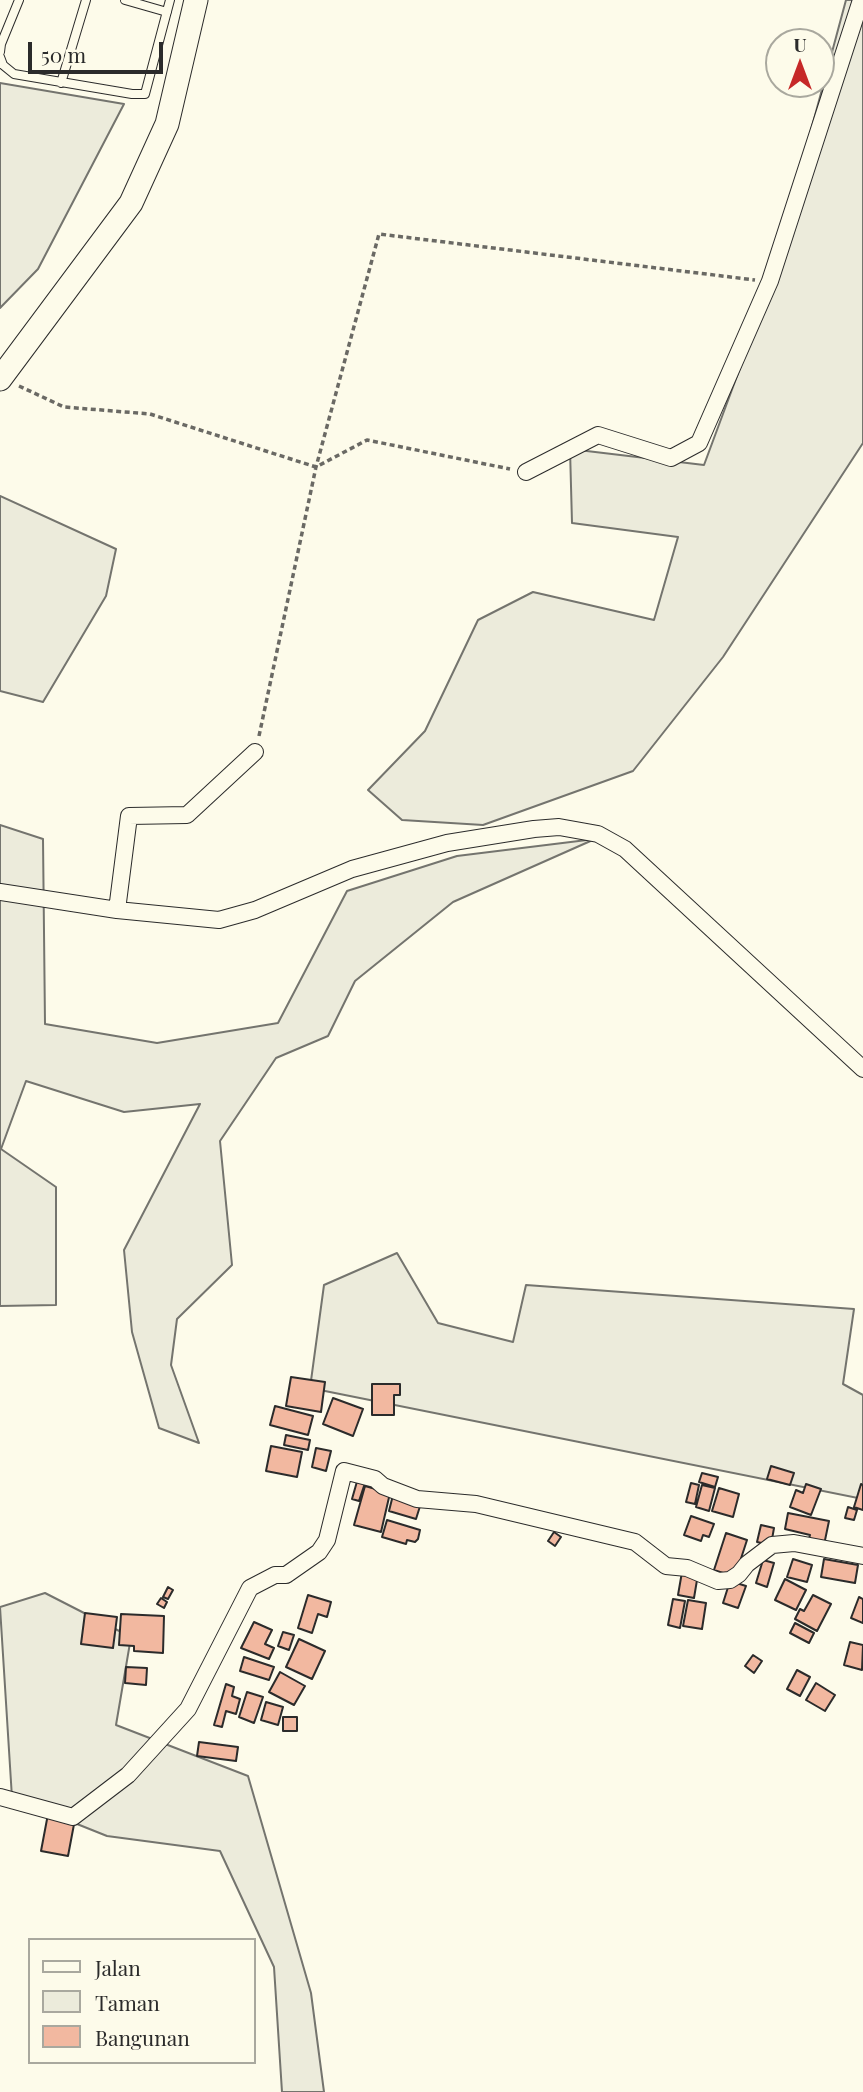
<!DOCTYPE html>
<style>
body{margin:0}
#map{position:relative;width:863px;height:2092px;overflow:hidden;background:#fdfbea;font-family:"Playfair Display",serif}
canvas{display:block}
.legend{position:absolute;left:28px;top:1938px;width:228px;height:126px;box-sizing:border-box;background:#fdfbea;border:2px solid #a9a89e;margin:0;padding:9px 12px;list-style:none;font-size:21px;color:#2b2b2b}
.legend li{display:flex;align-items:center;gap:14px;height:35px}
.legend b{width:35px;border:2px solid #a9a89e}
.north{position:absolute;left:765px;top:28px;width:70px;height:70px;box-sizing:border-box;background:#fdfbea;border:2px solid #a9a89e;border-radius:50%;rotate:0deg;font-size:19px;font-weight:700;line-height:28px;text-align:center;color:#2b2b2b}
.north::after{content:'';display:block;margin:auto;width:24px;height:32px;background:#c62828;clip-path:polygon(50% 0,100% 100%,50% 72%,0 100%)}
.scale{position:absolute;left:28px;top:42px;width:135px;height:32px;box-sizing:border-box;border:4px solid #2b2b2b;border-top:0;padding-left:9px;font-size:21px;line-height:24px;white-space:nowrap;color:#2b2b2b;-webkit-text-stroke:5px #fdfbea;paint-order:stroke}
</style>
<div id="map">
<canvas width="863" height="2092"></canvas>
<ul class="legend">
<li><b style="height:9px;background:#fdfbea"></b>Jalan</li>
<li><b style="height:19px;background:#ecebdb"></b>Taman</li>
<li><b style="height:19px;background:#f2b8a0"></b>Bangunan</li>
</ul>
<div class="north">U</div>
<div class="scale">50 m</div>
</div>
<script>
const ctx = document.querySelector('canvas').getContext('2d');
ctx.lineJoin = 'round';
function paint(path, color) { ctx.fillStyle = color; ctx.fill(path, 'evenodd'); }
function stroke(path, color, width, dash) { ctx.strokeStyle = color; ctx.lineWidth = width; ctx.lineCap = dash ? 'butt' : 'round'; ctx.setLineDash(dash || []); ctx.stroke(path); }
const green = new Path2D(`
 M846 0H863V443L723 657 633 771 483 825 402 820 368 790 425 731 478 620 533 592 654 620 678 537 572 523 570 449 704 465 766 298Z
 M0 83 124 104 38 269 0 308Z
 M0 496 116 549 106 596 43 702 0 691Z
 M0 825 43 839 45 1024 157 1043 278 1023 347 891 457 856 595 839 453 902 355 981 328 1036 276 1058 220 1141 232 1265 177 1319 171 1365 199 1443 159 1428 132 1332 124 1250 200 1104 124 1112 26 1081 1 1149 56 1187V1305L0 1306Z
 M397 1253 438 1323 513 1342 526 1285 854 1309 843 1384 863 1395V1499L310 1388 324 1285Z
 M45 1593 131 1637 116 1725 248 1776 311 1993 324 2092H282L274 1967 220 1851 107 1836 12 1798 0 1607Z`);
paint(green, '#ecebdb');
stroke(green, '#74746e', 2);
const building = new Path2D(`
 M291 1377 325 1382 321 1412 286 1406Z
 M372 1384H400V1395H394V1415H372Z
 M333 1398 363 1409 353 1436 323 1424Z
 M275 1406 313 1416 308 1435 270 1425Z
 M286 1435 310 1440 308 1450 284 1445Z
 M271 1446 302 1452 297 1477 266 1471Z
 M316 1448 331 1451 326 1471 312 1467Z
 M771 1466 794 1473 790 1485 767 1479Z
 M702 1473 718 1477 715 1487 699 1482Z
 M358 1478 366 1480 359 1501 352 1499Z
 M691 1483 699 1485 695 1504 686 1502Z
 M806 1484 821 1489 811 1515 790 1507 796 1490 803 1493Z
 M861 1484 863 1485V1510L854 1507Z
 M702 1485 715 1488 709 1511 696 1507Z
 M365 1486 390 1493 381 1532 354 1525Z
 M719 1488 739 1494 733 1517 712 1511Z
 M393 1495 421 1503 416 1519 389 1511Z
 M848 1507 857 1510 854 1520 845 1518Z
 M788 1513 829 1521 824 1545 808 1542 810 1535 785 1529Z
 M691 1516 714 1524 709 1537 703 1535 701 1541 684 1535Z
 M387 1520 420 1530 418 1539 415 1542 407 1540 406 1544 382 1537Z
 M761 1525 774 1528 771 1545 757 1542Z
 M554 1532 561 1537 555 1546 548 1541Z
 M726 1533 747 1540 735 1577 714 1570Z
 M793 1559 812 1565 807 1582 787 1577Z
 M824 1559 858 1565 855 1583 821 1577Z
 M763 1560 774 1563 767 1587 756 1583Z
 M682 1572 698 1574 694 1598 678 1595Z
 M785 1579 806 1590 796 1610 775 1600Z
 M730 1581 746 1586 738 1608 723 1603Z
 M168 1587 173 1590 168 1599 163 1597Z
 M308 1595 331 1602 327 1617 318 1614 312 1633 298 1628Z
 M813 1595 831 1604 817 1631 795 1619 800 1609 804 1611Z
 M859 1597 863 1599V1623L851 1618Z
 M161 1598 167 1602 164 1608 157 1604Z
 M673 1599 685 1601 680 1628 668 1625Z
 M688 1600 706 1603 702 1629 683 1626Z
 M85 1613 117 1617 113 1648 81 1644Z
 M121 1614 164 1616 163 1653 134 1651V1646L119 1645Z
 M254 1622 272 1630 265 1644 274 1648 269 1659 241 1648Z
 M795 1623 814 1633 809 1643 790 1633Z
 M283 1632 294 1635 289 1650 278 1646Z
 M299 1639 325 1651 312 1679 286 1667Z
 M850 1642 863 1645 862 1670 844 1665Z
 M753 1655 762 1661 754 1673 745 1666Z
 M244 1657 274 1667 269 1680 240 1671Z
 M126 1667 147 1668 146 1685 125 1683Z
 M797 1670 810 1677 800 1696 787 1689Z
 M280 1672 305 1686 294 1705 269 1692Z
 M816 1683 835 1695 825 1711 806 1700Z
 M226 1684 234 1687 232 1696 240 1699 236 1714 226 1711 222 1727 214 1725Z
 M247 1692 263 1697 254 1723 239 1717Z
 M266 1702 283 1707 278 1725 261 1720Z
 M283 1717H297V1731H283Z
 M199 1742 238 1747 236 1761 197 1756Z
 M48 1814 75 1819 68 1856 41 1851Z`);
paint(building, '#f2b8a0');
stroke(building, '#2b2b2b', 2);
const lane = new Path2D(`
 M125 0 167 12
 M0 52 1 44 19 0
 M0 57 3 65 14 74 132 94H145L170 0
 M61 83 86 0`);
const street = new Path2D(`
 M526 472 598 435 671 458 699 443 770 281 861 0
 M0 892 117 910 219 920 255 910 352 869 447 843 534 829 559 827 598 834 625 849 863 1069
 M117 910 129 816 187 815 255 752
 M0 1797 73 1817 128 1775 188 1709 250 1588 275 1575H286L319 1552 327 1540 344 1471 375 1479 383 1486 417 1499 476 1504 635 1542 666 1566 687 1568 718 1581 730 1580 739 1574 747 1564 772 1545 794 1543 863 1556`);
const secondary = new Path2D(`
 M0 379 131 203 167 124 196 0`);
stroke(lane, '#2b2b2b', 10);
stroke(street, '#2b2b2b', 18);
stroke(secondary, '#2b2b2b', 25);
stroke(new Path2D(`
 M19 386 64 407 150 414 316 467 367 440 510 469
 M259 736 316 467 379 234 755 280`), '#6a6964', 3.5, [5, 3.5]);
stroke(lane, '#fdfbea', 8);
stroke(street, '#fdfbea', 16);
stroke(secondary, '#fdfbea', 23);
</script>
